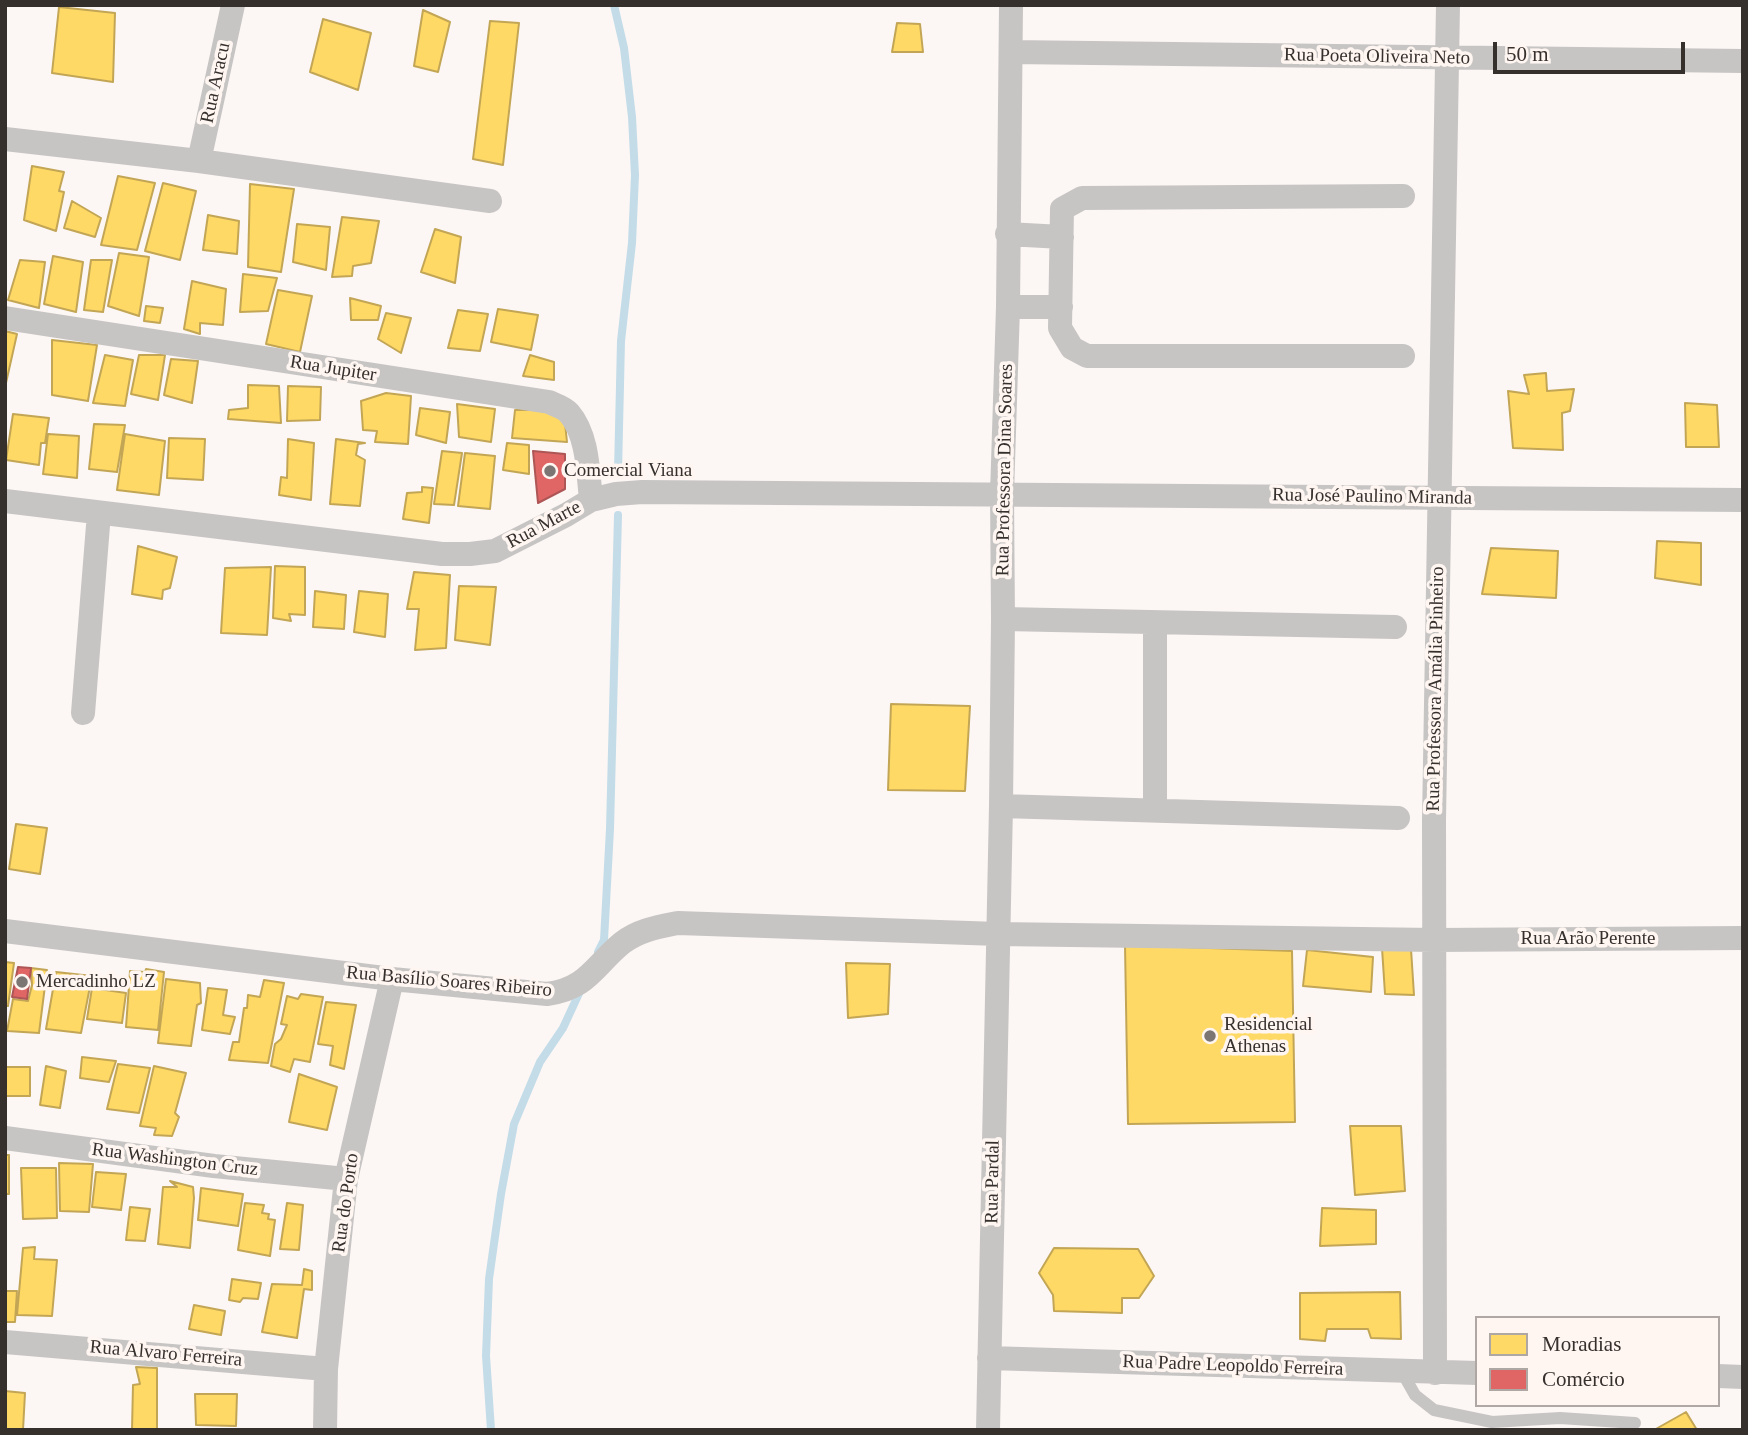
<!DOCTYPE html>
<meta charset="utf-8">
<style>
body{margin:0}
#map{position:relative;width:1748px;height:1435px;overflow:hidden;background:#fcf7f5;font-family:"Times New Roman",serif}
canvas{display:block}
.frame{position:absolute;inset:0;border:7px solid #36302d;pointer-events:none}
.legend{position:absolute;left:1475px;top:1316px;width:245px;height:91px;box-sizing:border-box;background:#fff6f2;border:2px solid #afa7a3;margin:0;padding:9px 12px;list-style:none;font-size:21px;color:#36302d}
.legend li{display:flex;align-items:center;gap:14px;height:35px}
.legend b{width:35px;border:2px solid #afa7a3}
.scale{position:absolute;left:1493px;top:42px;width:192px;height:32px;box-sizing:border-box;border:4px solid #36302d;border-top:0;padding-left:9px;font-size:21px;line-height:24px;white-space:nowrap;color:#36302d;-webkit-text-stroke:5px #fff6f2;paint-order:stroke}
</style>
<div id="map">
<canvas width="1748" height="1435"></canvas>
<div class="frame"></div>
<ul class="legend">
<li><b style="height:19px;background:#ffd966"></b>Moradias</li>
<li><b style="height:19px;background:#e06666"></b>Comércio</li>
</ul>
<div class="scale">50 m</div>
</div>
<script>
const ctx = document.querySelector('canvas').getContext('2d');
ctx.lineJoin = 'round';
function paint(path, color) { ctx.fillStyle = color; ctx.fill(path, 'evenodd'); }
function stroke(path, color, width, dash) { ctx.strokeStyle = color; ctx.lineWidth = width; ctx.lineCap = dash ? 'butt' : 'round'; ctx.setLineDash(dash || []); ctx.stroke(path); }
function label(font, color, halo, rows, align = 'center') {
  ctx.font = font + ' "Times New Roman",serif'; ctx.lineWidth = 7; ctx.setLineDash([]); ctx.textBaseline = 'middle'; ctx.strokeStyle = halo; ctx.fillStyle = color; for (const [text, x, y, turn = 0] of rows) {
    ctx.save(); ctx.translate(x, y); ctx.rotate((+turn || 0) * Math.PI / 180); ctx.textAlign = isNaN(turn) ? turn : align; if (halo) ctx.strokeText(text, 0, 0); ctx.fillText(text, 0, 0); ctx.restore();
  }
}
const homes = new Path2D(`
 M59 7 115 13 113 82 52 73Z
 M423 10 450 22 438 72 414 66Z
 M323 19 371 33 358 90 310 72Z
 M490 21 519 23 503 165 473 159Z
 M897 23 920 24 923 52H892Z
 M32 166 64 172 59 191 64 192 56 231 24 220Z
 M118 176 155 183 137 250 101 245Z
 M163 183 196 191 180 260 145 251Z
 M250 184 294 189 281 272 248 267Z
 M72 201 101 218 95 237 64 228Z
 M208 215 239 221 237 254 203 250Z
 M342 217 379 221 371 263 353 266 352 276 332 277Z
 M297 224 330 227 326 270 293 262Z
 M435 229 461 237 455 283 421 272Z
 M119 253 149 257 139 316 108 306Z
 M53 256 83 262 76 312 44 304Z
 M20 260 45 262 39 308 8 300Z
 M91 260H112L103 312 84 310Z
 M243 274 277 278 268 311 240 312Z
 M192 281 226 289 223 325 200 323V334L184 329Z
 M278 290 312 296 300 352 266 344Z
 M350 298 381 306 378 320H351Z
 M146 306 163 308 160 323 144 321Z
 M498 309 538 315 531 350 491 342Z
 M458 310 488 314 480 351 448 348Z
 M386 313 411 318 401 353 378 339Z
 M5 331 17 334 6 383H5Z
 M52 340 97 345 88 401 52 395Z
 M105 355 133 360 125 406 93 403Z
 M139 355H165L158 400 131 394Z
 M530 355 554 362V380L523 376Z
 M171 359 198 361 192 403 164 395Z
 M1546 373 1547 391 1574 389 1570 411 1562 413 1563 450 1513 448 1508 391 1529 394 1524 375Z
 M248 385 279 386 281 423 228 419 229 410 248 408Z
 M288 386 321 387 320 420 287 421Z
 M386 393 411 396 408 444 375 442 377 431 363 430 361 401Z
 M1685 403 1717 405 1719 447H1686Z
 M457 404 495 409 491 442 459 437Z
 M420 408 450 412 446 443 416 435Z
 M515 410H551L564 414 567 442 512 438Z
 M13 414 49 418 45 443H41L39 465 6 460Z
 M94 424 125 425 117 472 89 469Z
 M48 434 79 436 77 478 43 474Z
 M125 434 165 441 159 495 117 490Z
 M169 438 205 439 203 480 167 478Z
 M288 439 314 443 311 500 279 495 281 477 287 478Z
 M336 439 365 443 358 444 356 455 365 460 360 506 330 504Z
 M507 443 529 445V474L503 470Z
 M442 451 462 453 454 505 434 504Z
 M465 453 495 456 490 509 458 506Z
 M422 487 433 488 429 523 403 519 407 493 422 492Z
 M1657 541 1701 543V585L1655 578Z
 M138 546 177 557 170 588 163 590 162 599 132 594Z
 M1491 548 1558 551 1556 598 1482 594Z
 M275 566 305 567V615L289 614 291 621 273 618Z
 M271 567 267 635 221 633 225 568Z
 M414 572 450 575 446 648 415 650 419 609H407Z
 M459 586 496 587 490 645 455 640Z
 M315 591 346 595 344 629 313 627Z
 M359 591 388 594 385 637 354 632Z
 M891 704 970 706 965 791 888 790Z
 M16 824 47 828 40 874 9 869Z
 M1125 945 1292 951 1295 1122 1128 1124Z
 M1382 948 1411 949 1414 995 1385 994Z
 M1307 950 1373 957 1371 992 1303 986Z
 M5 962 14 963 8 1006H5Z
 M846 963 890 964 888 1014 848 1018Z
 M31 968 47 970 39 1033 7 1031 13 999 28 1001 32 985Z
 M146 969 164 972 158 1030 126 1027 130 971 145 972Z
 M56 972 92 976 81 1033 46 1029Z
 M166 979 200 983 201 1003 197 1005 191 1046 158 1043Z
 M264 980 284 983 268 1063 229 1060 233 1042H239L244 1008H247L248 995 260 997Z
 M92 988 126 993 122 1023 87 1019Z
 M208 988 227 990 223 1015 235 1017 230 1034 202 1030Z
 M301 994 323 997 310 1062 294 1059 290 1072 271 1066 275 1044 281 1039 287 1025 281 1024 287 996 298 999Z
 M326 1002 356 1005 344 1069 330 1065 333 1046 318 1044Z
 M82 1057 116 1061 109 1082 80 1078Z
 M118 1064 150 1068 139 1113 107 1109Z
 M46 1066 66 1071 60 1108 40 1105Z
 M154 1066 186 1073 175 1113 179 1117 172 1136 154 1135 156 1128 140 1126Z
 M5 1067H30V1096H5Z
 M299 1074 337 1087 327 1130 289 1122Z
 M1350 1126H1401L1405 1191 1355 1195Z
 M5 1155H9V1194H5Z
 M59 1163 93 1164 89 1212 60 1211Z
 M21 1168H56L57 1218 23 1219Z
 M96 1172 126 1174 121 1210 92 1207Z
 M170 1181 193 1187 194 1198 190 1248 158 1244 163 1187H177Z
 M201 1188 243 1194 238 1226 198 1220Z
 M245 1203 264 1205 262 1213 269 1214 268 1219 275 1220 270 1256 238 1250Z
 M287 1203 303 1205 299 1250 280 1249Z
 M130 1207 150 1209 145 1241 126 1240Z
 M1322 1208 1376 1210V1244L1320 1246Z
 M35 1247 34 1259 57 1260 52 1316 17 1315 23 1248Z
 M1054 1248 1138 1249 1154 1276 1139 1298H1122V1313L1054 1311 1053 1295 1039 1273Z
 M304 1269 312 1271V1290L304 1289 297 1338 262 1332 272 1284 302 1285Z
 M232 1279 261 1283 258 1299 243 1298 240 1302 229 1300Z
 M5 1291H17L15 1322H5Z
 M1400 1292 1401 1339 1371 1338 1368 1329H1327L1325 1341 1300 1339V1293Z
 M194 1305 225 1311 221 1335 189 1329Z
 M136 1367 157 1368V1430H132L133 1385 140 1384Z
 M5 1391 25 1393 23 1430H5Z
 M195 1394H237L236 1426 196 1425Z
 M1686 1412 1697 1430H1654Z`);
paint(homes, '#ffd966');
stroke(homes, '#c3a655', 2);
const shops = new Path2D(`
 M533 451 565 454V489L538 503Z
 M18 967 31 968 27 999 12 997Z`);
paint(shops, '#e06666');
stroke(shops, '#ad5655', 2);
stroke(new Path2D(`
 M614 5 624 48 632 117 635 175 632 243 621 341 618 472
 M598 952 604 940 610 829 618 515
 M491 1430 486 1356 489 1279 501 1194 514 1124 540 1062 563 1028 581 989`), '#c3dce8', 8);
stroke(new Path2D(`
 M1402 1372 1415 1395 1434 1410 1492 1422 1560 1418 1635 1423`), '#c7c5c4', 12);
stroke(new Path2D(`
 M1011 52 1743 61
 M5 139 199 161 490 201
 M199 161 233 5
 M1007 234 1062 237
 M1008 307H1061
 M5 318 549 402C556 405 565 408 569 413 588 435 588 472 591 500
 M1403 356H1087L1072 348 1060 328 1062 209 1082 198 1403 196
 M5 501 442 554H470L495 551 566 515 591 500 616 494 642 492 1743 500
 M1003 619 1395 627
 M83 713 99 513
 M1001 806 1398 818
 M1155 809V623
 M5 931 392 979 547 994C587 989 594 966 622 943 639 930 658 927 678 923L998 934 1434 940 1743 938
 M5 1138 214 1166 346 1179
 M5 1342 326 1369
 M989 1358 1477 1373
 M1435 1373 1434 820 1448 5
 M1718 1376 1743 1377
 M325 1430 326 1369 346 1179 392 979
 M988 1430 1001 806 1003 619 1002 494 1008 307 1011 5`), '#c7c5c4', 24);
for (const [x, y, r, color] of [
 [550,471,7,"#7b7673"],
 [22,982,7,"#7b7673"],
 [1210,1036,7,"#7b7673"]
]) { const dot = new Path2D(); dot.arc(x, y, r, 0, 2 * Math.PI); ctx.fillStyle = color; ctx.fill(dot); stroke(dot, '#fff6f2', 2.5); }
label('19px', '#36302d', '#fff6f2', [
 ["Rua Poeta Oliveira Neto",1377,57,1],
 ["Rua Aracu",216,83,-78],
 ["Rua Jupiter",333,369,9],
 ["Rua Professora Dina Soares",1005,470,-89],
 ["Rua José Paulino Miranda",1372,497,1],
 ["Rua Marte",544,525,-28],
 ["Rua Professora Amália Pinheiro",1436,689,-89],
 ["Rua Arão Perente",1588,939],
 ["Rua Basílio Soares Ribeiro",449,982,5],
 ["Rua Washington Cruz",175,1160,7],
 ["Rua Pardal",993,1182,-89],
 ["Rua do Porto",346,1203,-82],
 ["Rua Alvaro Ferreira",166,1354,5],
 ["Rua Padre Leopoldo Ferreira",1233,1366,2]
]);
label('19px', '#36302d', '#fff6f2', [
 ["Comercial Viana",564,471],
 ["Mercadinho LZ",36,982],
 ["Residencial",1224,1025],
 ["Athenas",1224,1047]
], 'left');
</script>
